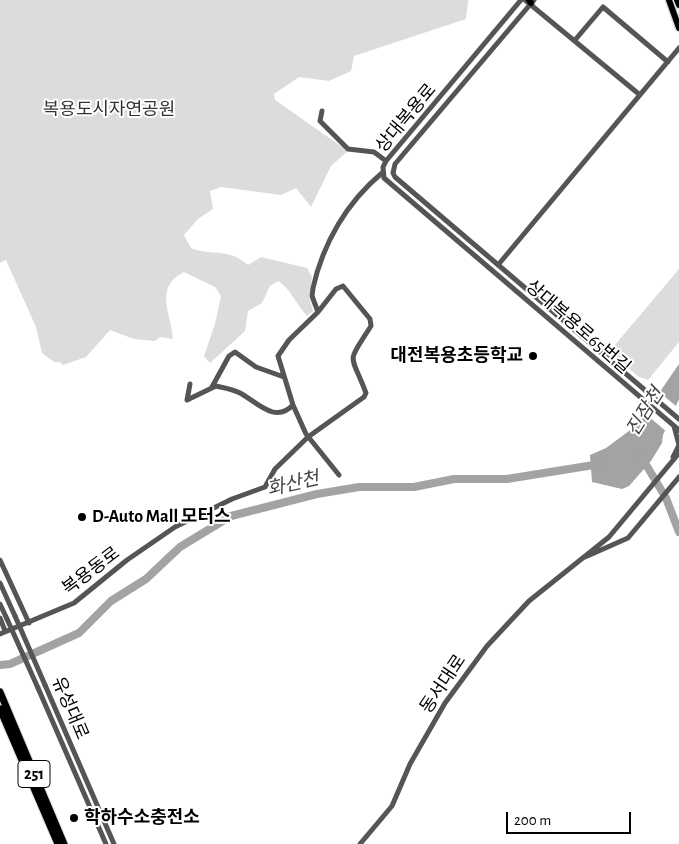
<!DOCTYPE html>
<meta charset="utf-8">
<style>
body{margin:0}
#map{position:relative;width:679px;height:844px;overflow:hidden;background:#fff;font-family:"Alegreya Sans",sans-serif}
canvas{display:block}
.scale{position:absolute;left:506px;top:812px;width:125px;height:22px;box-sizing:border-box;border:2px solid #000;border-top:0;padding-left:6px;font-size:15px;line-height:18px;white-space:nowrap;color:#000;-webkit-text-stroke:4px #fff;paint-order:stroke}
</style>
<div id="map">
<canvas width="679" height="844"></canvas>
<div class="scale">200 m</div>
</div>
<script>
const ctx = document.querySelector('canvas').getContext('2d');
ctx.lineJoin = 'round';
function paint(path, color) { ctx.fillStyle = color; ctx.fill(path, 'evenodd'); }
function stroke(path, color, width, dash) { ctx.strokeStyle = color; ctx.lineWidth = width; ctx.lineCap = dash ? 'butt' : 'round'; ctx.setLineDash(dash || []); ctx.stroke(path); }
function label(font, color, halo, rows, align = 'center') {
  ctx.font = font + ' "Alegreya Sans","Noto Sans KR",sans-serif'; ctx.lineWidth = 4; ctx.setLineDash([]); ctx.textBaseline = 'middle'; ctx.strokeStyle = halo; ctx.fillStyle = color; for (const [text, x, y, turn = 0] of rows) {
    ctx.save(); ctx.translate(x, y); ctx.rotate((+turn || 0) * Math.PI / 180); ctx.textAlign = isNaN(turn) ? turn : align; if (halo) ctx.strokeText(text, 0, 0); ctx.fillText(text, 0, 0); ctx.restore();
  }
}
paint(new Path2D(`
 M0 0H468V2L466 19 354 56 351 71 329 81 299 77 274 94 275 100 348 151 331 166 311 207 296 188 281 195 221 187 210 191 213 209 198 219 184 235 191 248C213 257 228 247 248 265L261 257 307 268 312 277 309 297 313 311 307 316C297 305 289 287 278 281L270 286 262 303 248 311 245 331 210 363 204 356 215 324 221 296 215 287 184 272C153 287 172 315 173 339L160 337 155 341 134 339 110 330 86 357 63 365 60 362H54L42 353 36 327 6 260 0 263Z
 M679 269V342L648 380 639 377 609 352Z`), '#dcdcdc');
paint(new Path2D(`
 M679 364V399L663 435 662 443 651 461 629 486 622 489 592 482 590 455 606 448 637 425Z`), '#a3a3a3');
paint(new Path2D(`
 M657 390 677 407 667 432 642 411Z`), '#fff');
stroke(new Path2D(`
 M642 458 666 498 679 532
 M0 665 10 664 79 633 111 601 146 579 180 547 231 516 317 494 359 487H414L454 479H507L600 464`), '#a3a3a3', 8);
const major = new Path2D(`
 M529 0 531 3
 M669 0 679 28
 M677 0 679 5`);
const highway = new Path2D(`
 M0 692 64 844
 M0 709 58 844`);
stroke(major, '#dbdbdb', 9);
stroke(highway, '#dbdbdb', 9);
stroke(new Path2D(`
 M521 0 386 161 383 167 384 178 679 430
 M525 0 640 95
 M534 0 395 164 393 173 395 177 679 419
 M575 40 603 7 668 62
 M322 111 320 121 348 149 374 152 386 161
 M498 265 679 48
 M190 384 187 400 216 386C225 388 232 389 240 393 257 402 275 424 293 405
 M212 387 229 356 235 352 256 367 284 377
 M673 457 679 445 674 426
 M339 475 306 434 293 405 278 356 289 340 318 312 312 296 313 288C323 243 347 202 382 173
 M585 557 628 538 679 477
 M0 560 29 623
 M0 583 15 616
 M0 604 7 619
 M0 618 5 631
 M0 634 74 603 127 560 175 527 232 499 265 487 275 469 308 437 364 397 366 393C350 351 346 365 371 326L370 319 343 286 336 289 318 312
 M45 685 114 844
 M38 688 106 844
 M360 844 392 806 410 764 445 703 487 646 529 601 609 537 679 453`), '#555', 5);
stroke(major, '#000', 6);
stroke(highway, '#000', 7);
stroke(new Path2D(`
 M15 616 45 685
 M7 619 38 688`), '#555', 5);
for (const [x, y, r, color] of [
 [533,356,5,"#000"],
 [82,517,5,"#000"],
 [74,818,5,"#000"]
]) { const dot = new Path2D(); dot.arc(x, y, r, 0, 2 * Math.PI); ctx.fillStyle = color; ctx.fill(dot); stroke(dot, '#fff', 2); }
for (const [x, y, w] of [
 [34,774,32]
]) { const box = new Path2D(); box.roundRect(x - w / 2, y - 13.5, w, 27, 4); ctx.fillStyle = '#fff'; ctx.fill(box); stroke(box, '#000', 1); }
label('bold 16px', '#000', null, [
 ["251",34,774]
]);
label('18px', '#333', '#fff', [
 ["복용도시자연공원",109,110]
]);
label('18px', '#000', '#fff', [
 ["상대복용로",406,118,-50],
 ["상대복용로65번길",578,327,41],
 ["복용동로",91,571,-37],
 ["동서대로",443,684,-56],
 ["유성대로",70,708,67]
]);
label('bold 18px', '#000', '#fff', [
 ["대전복용초등학교",523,356,"right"],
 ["D-Auto Mall 모터스",92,517],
 ["학하수소충전소",84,818]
], 'left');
label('italic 19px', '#444', '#fff', [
 ["진잠천",645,412,-58],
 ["화산천",293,484,-13]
]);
</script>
